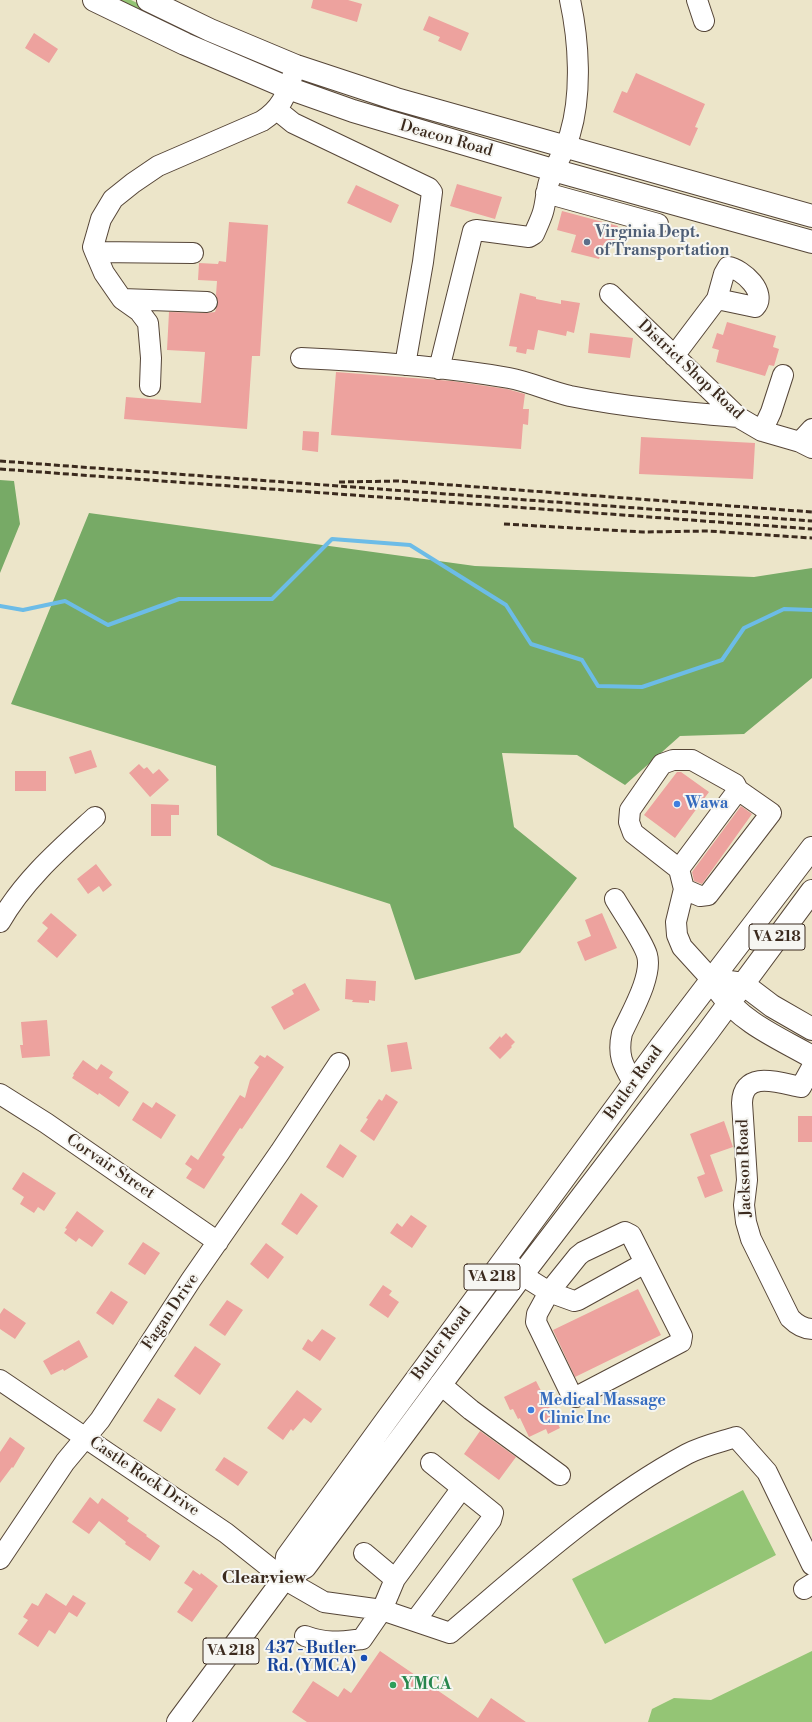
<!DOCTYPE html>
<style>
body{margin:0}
canvas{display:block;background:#ece5c9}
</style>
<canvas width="812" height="1722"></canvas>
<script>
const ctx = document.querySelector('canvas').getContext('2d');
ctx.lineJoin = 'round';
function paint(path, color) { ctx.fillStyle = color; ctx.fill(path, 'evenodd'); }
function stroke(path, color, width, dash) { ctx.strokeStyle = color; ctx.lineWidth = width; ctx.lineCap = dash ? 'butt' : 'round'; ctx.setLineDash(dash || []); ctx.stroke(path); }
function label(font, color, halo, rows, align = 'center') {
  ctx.font = font + ' "Libre Bodoni",serif'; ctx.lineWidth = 4; ctx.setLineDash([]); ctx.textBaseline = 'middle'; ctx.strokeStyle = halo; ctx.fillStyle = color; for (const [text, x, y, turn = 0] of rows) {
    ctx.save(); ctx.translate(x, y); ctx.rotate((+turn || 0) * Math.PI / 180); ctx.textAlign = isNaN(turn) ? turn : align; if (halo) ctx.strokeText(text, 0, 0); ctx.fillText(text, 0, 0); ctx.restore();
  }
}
paint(new Path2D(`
 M110 0H131L218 42 217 44Z
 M743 1490 776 1555 605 1644 572 1579Z
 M812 1651V1722H648L652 1709 674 1698 711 1700Z`), '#94c575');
paint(new Path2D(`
 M0 480 14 481 20 524 0 573Z
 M89 513 475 566 754 577 812 568V678L744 734 680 736 625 785 577 755 502 753 514 827 577 878 520 953 415 980 390 904 272 866 217 835 216 766 11 704Z`), '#7a6');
stroke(new Path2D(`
 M0 606 23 610 65 601 108 625 179 599H272L332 539 410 545 506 605 531 644 582 660 598 686 642 687 722 660 744 628 784 609 812 610`), '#6cbce7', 4);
paint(new Path2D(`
 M313 0H348L362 4 357 22 311 8Z
 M429 16 469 33 461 51 438 41 440 37 423 30Z
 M34 33 58 49 49 63 25 48Z
 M636 73 705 104 695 127 698 128 690 146 613 112 622 91 627 93Z
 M457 184 502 197 495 219 450 206Z
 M356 185 399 205 391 223 347 203Z
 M562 211 618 226 613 245 604 243 599 259 571 252 576 235 557 230Z
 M229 222 268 225 260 356H252L247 429 124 419 126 397 201 403 205 352 167 350 169 312 207 313 215 312 218 303 216 295 217 281 198 280 199 263 218 264 219 261 226 262Z
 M520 293 536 297V299L561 304V300L580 303 574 333 567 331 566 336 538 330 534 350 527 349 526 354 516 352 517 347 509 346Z
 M727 322 776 336 773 347 779 349 774 366 769 365 765 376 716 362 719 350 712 348 717 333 723 335Z
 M590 333 633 338 630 358 588 353Z
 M336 372 452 381 507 389 525 394 523 409H529L528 425 523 424 521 449 331 435Z
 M303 431 319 432 318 452 302 450Z
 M641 437 755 443 753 479 639 474Z
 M91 750 97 767 75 774 69 757Z
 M139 764 144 769 147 767 153 774 159 769 169 780 150 797 129 773Z
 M15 771H46V791H15Z
 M677 772H681L709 792 675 838 644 815Z
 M151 804 179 805V815H171V836H151Z
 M741 806 752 814 702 884 694 881 692 872Z
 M96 864 112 885 103 892 99 886 88 894 77 879Z
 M51 913 77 935 57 958 37 941 48 928 42 923Z
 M602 913 617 948 585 961 577 942 591 936 585 920Z
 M346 979 376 981 375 1001 369 1000V1003L352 1002 353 1000 345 999Z
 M305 983 320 1010 284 1030 271 1007 294 994 292 990Z
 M47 1020 50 1056 22 1058 20 1045H23L21 1022Z
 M506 1033 515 1042 511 1046 512 1047 500 1059 489 1048 500 1036 501 1038Z
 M407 1042 412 1069 391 1072 387 1045Z
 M260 1055 265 1058 267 1055 284 1067 242 1129 240 1128 222 1155 225 1157 204 1189 186 1178 192 1169 185 1164 191 1155 198 1160 240 1095 245 1098 250 1080 259 1067 254 1063Z
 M83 1060 97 1070 101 1064 113 1072 109 1078 129 1092 119 1107 99 1093 98 1095 72 1078 74 1075 73 1074Z
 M386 1094 398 1102 374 1141 360 1131 368 1119 366 1118 379 1099 382 1101Z
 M143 1102 152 1108 156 1102 176 1115 161 1139 132 1120Z
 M798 1116H812V1142H798Z
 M724 1121 733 1147 710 1155 723 1191 705 1198 697 1177 705 1174 690 1134Z
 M340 1144 357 1156 343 1178 326 1167Z
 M23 1172 56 1193 44 1211 38 1207 34 1213 20 1204 24 1197 12 1189Z
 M301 1193 318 1206 297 1235 281 1224Z
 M77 1211 104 1231 92 1247 79 1238 76 1242 64 1233 67 1229 65 1228Z
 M411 1215 427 1226 412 1248 390 1233 397 1223 402 1227Z
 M143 1242 160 1253 145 1275 128 1264Z
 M266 1243 284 1257 268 1279 250 1264Z
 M383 1285 392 1291 389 1295 399 1302 388 1318 369 1305Z
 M638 1289 661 1335 575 1377 553 1330Z
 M111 1291 128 1302 113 1325 96 1313Z
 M227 1300 243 1310 225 1336 209 1325Z
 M4 1308 26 1323 15 1339 0 1329V1314Z
 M322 1329 336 1338 320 1361 302 1349 308 1339 312 1342Z
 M79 1340 88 1357 64 1371 63 1369 51 1375 43 1361Z
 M195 1346 221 1364 200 1395 174 1376Z
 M536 1381 560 1428 548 1434 546 1429 529 1437 520 1418 518 1419 513 1409 510 1410 504 1397Z
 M297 1390 322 1409 311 1423 304 1418 293 1431 291 1429 283 1440 267 1428Z
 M158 1398 176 1409 161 1432 143 1421Z
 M480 1431 516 1457 499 1480 464 1454Z
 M10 1437 25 1448 13 1468 12 1467 0 1483V1452Z
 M224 1457 248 1472 238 1486 215 1470Z
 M90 1497 98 1504 102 1498 129 1518 127 1521 147 1535 146 1536 160 1546 150 1561 125 1544 126 1542 99 1521 89 1534 72 1522Z
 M193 1570 200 1575 201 1573 218 1586 192 1622 177 1612 193 1589 184 1583Z
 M46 1593 66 1606 73 1595 86 1603 77 1617 69 1612 55 1634 49 1630 38 1647 18 1634 28 1620 23 1617 32 1603 38 1606Z
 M380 1651 478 1718 491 1698 526 1722H307L292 1712 313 1681 338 1697 344 1688 351 1693Z`), '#eda29e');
const minor = new Path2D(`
 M697 0 704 21
 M277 110 293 123 429 188 432 192 423 262 405 365
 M546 193 658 224
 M95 252 104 273 122 299 139 311 148 323 151 358 150 386
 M193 253 95 252 93 247 101 219 113 199 133 183 158 166 262 121C285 106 287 90 296 66
 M610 294 738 417 762 431 800 442 812 448
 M122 299 207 302
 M674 356 717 299 724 274 728 267C743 269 768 293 755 307L717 299
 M301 358C371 361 440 366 509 378 530 382 549 391 570 396 625 407 681 412 738 417
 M439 369 473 231 476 230 529 237 534 234C537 227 541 219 543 212 546 202 546 191 549 182 555 165 565 151 570 134 582 94 579 41 570 0
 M762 431 771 412 783 375
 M800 442 812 429
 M679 869 738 790 735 784 692 760H673L662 764 630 810 629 822 633 833 679 869 684 889 676 922 677 935 682 947 712 980
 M684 889 700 896 708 895 771 813 738 790
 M615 899C623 913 643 941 647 955 653 976 631 1013 622 1033 617 1056 623 1065 634 1084
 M0 922C24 880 60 849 95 817
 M812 1067 801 1087C780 1083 743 1069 742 1103L747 1180 744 1205 746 1222 751 1239 790 1318C796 1324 803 1329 812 1329
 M0 1094 46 1123 218 1242
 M505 1258 522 1275 549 1292 537 1314 536 1322 571 1394 576 1397 681 1342 682 1336 631 1235 625 1232 583 1252 578 1256 549 1292 574 1301 578 1300 645 1263
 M0 1380 226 1533 284 1579 324 1602 382 1610 450 1633C526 1569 600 1501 687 1454 702 1446 720 1442 736 1437L767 1472 812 1565
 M440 1384 471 1410 560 1475
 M364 1553 395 1579
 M0 1559 65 1462 100 1420 191 1280 280 1152 339 1063
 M804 1589 812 1584
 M415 1621 491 1520 493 1513 431 1463
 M305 1636C327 1644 339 1642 362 1639L382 1610 395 1579 462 1488`);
const major = new Path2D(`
 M94 0 185 44 288 88 353 111 553 170 812 242
 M148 0 210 30 296 66 396 99 812 216
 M729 982 743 984 772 1006 812 1029
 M719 991C742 1023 779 1038 812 1057
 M284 1579 287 1557 388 1418 661 1046 812 848
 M178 1722 284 1579 305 1567 522 1275 707 1033 812 891`);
stroke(minor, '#564638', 22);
stroke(major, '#564638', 24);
stroke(minor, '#fff', 20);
stroke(major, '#fff', 22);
stroke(new Path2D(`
 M0 461 812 521
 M0 469 812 529
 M339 482 398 481 812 512
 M504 524 643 532 708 531 812 538`), '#3b2a1e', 3, [6, 3]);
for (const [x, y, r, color] of [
 [587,242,4,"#5c6f8a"],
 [677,804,4,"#3f7fe0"],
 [531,1410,4,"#3f7fe0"],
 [364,1658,4,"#1a4fb4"],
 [393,1685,4,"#2e9e5b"]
]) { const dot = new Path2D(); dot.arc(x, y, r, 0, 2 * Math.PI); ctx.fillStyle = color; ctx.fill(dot); stroke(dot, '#f6f6f2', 1.5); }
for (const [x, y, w] of [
 [777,937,56],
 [492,1277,56],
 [231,1651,56]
]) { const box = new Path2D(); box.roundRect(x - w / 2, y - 13, w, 26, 3); ctx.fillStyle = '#f6f6f2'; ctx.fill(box); stroke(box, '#3b2a1e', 1); }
label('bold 15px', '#3b2a1e', null, [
 ["VA 218",777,937],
 ["VA 218",492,1277],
 ["VA 218",231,1651]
]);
label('16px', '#3b2a1e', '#f6f6f2', [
 ["Deacon Road",446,139,16],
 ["District Shop Road",690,370,43],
 ["Butler Road",634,1083,-54],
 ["Corvair Street",110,1167,34],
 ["Jackson Road",745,1168,-92],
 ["Fagan Drive",171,1312,-56],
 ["Butler Road",442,1344,-53],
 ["Castle Rock Drive",144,1477,34]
]);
label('bold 16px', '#4e5e75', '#f6f6f2', [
 ["Virginia Dept.",595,233],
 ["of Transportation",595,251]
], 'left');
label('bold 16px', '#366cbe', '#f6f6f2', [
 ["Wawa",685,804],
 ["Medical Massage",539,1401],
 ["Clinic Inc",539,1419]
], 'left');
label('bold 16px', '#164399', '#f6f6f2', [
 ["437 - Butler",356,1649],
 ["Rd. (YMCA)",356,1667]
], 'right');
label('bold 16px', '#27864d', '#f6f6f2', [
 ["YMCA",401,1685]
], 'left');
label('bold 18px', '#3b2a1e', '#f6f6f2', [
 ["Clearview",264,1579]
]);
</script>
